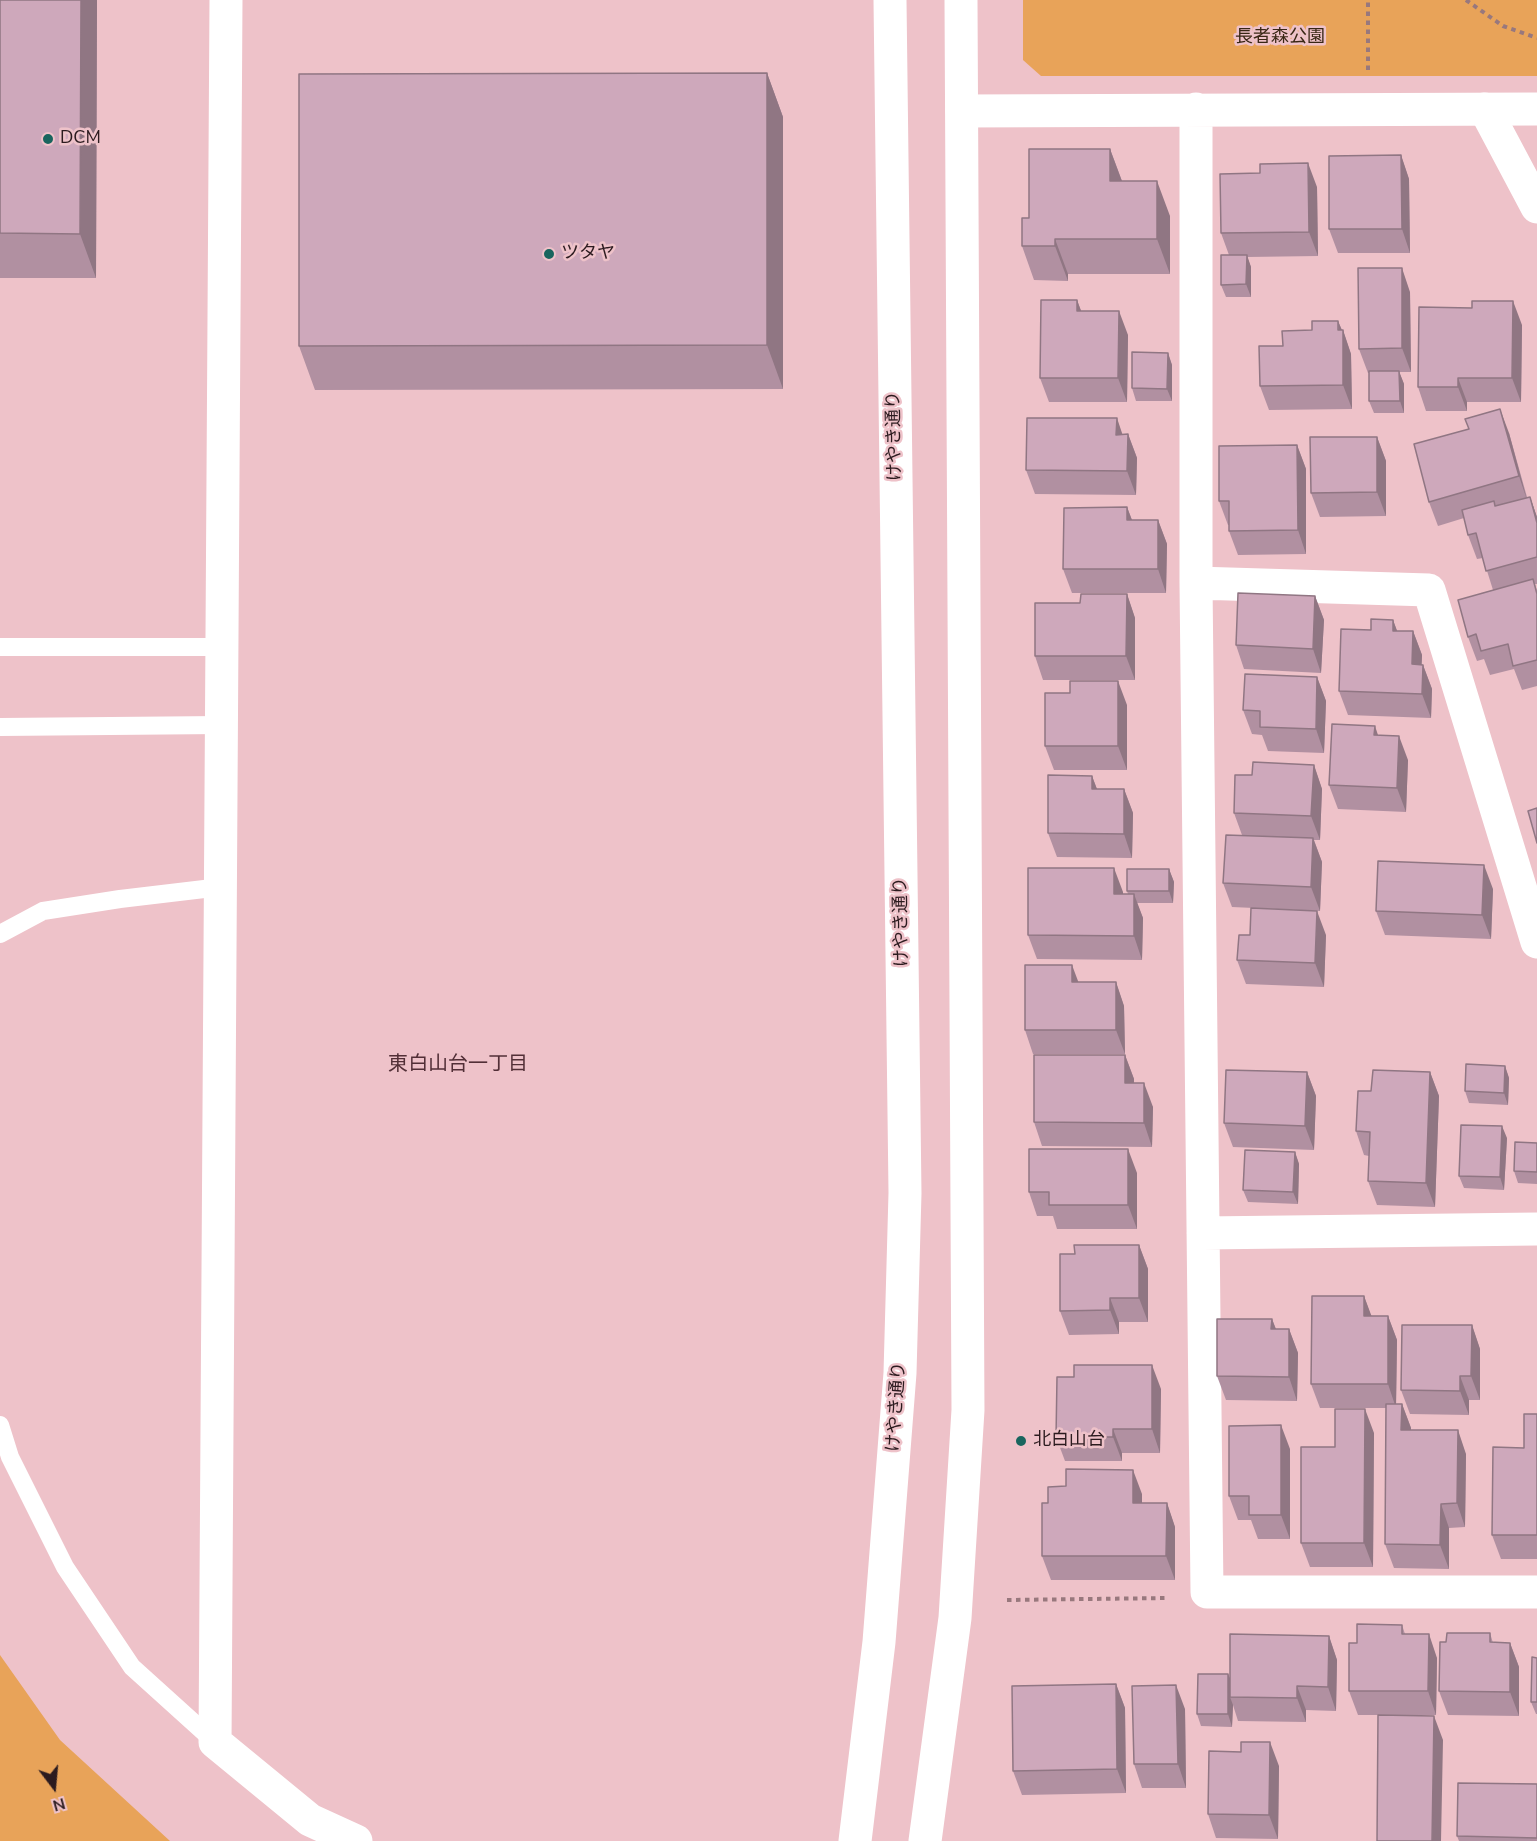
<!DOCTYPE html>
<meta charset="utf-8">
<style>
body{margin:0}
#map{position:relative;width:1537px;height:1841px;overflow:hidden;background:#eec2c9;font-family:"Nunito Sans",sans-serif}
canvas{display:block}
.north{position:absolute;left:24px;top:1757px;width:60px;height:60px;-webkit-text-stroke:4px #eec2c9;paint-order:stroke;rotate:164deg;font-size:16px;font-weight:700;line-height:24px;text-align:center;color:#2c1b1f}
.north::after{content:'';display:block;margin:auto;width:21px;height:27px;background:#2c1b1f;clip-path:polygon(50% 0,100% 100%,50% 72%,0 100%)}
</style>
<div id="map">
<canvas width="1537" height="1841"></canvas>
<div class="north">N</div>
</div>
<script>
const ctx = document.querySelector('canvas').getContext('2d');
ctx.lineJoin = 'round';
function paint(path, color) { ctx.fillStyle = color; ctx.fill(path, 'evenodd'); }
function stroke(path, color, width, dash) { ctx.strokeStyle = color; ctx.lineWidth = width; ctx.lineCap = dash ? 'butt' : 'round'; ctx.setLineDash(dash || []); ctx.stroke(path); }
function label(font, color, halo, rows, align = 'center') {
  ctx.font = font + ' "Nunito Sans","Noto Sans JP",sans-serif'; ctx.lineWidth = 5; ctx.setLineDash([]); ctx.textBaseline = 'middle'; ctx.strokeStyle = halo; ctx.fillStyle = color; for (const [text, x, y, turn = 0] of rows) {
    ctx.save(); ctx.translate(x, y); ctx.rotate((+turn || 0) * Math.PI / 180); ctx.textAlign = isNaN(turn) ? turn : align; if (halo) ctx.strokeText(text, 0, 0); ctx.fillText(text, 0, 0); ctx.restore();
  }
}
paint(new Path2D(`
 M1023 0H1537V76H1041L1023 60Z
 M0 1655 60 1740 170 1841H0Z`), '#e8a359');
stroke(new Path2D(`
 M1466 0 1503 26 1537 38
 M1368 70V0
 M1007 1600 1168 1598`), '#98787d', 4, [4.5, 4.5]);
stroke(new Path2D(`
 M0 647H222
 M0 727 221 725
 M0 934 43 911 120 899 221 887
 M0 1425 10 1457 65 1567 132 1667 215 1742`), '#fff', 18);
stroke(new Path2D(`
 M226 0 215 1742 310 1820 356 1841
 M1196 109V583L1207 1592H1537
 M962 111 1537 109
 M1196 583 1429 590 1537 942
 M1203 1233 1537 1229`), '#fff', 33);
stroke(new Path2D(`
 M1485 109 1537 207
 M855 1841 879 1642 900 1373 905 1193 890 0
 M925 1841 955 1618 968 1410 961 0`), '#fff', 33);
paint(new Path2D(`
 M0 0H97L96 278H0Z
 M767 73 783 117V389L315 390 299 346Z
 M1110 149 1122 181 1170 216V274H1068V281L1034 280 1022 246 1029 218Z
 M1401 155 1409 179 1410 253H1338L1329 229Z
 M1317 187 1318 256 1247 257 1251 267V297H1226L1221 285 1229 255 1221 233Z
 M1410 292 1411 372H1399L1404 384V413H1374L1369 401V373H1368L1359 349Z
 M1077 300 1081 311 1128 335 1127 402H1049L1040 378Z
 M1338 321 1342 330H1343L1351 354 1352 409 1269 410 1260 386 1283 346 1312 330Z
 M1522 325 1521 402H1467V411H1426L1418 387Z
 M1168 353 1172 365V401H1136L1132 388Z
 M1509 433 1527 497H1530L1537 517V584H1535L1537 591V686L1522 690 1514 669 1490 675 1484 659 1477 661 1468 637 1493 590 1483 558 1477 559 1468 535 1464 518 1438 526 1429 502Z
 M1123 434H1128L1137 458 1136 495 1035 494 1026 470Z
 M1377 437 1386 461V516L1320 517 1311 493Z
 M1297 445 1306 469V554L1238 555 1229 531V525H1228L1219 501Z
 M1127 507 1132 520H1158L1167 544 1166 593H1072L1063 569Z
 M1127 594 1135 618V680H1043L1035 656 1080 603Z
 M1315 596 1324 620 1321 673 1244 669 1236 645Z
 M1393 620 1397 631H1413L1422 655 1421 665H1423L1432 689 1431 718 1348 715 1339 691 1371 630Z
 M1317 677 1326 701 1324 753 1268 751 1262 735 1252 734 1243 710Z
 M1127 705V770H1054L1045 746Z
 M1408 760 1406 812 1338 809 1329 785Z
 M1314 765 1322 789 1320 840H1314L1322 862 1320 911 1232 907 1223 883 1242 835 1234 813 1252 775Z
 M1092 776 1097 789H1124L1133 813 1132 858 1057 857 1048 833Z
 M1169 869 1174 882 1173 903H1137L1143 918 1142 960 1037 959 1028 935 1123 892V894H1128L1127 891Z
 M1493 889 1491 939 1385 935 1376 911Z
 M1250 935H1326L1324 987 1246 984 1237 960Z
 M1116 982 1124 1006 1125 1054H1033L1025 1030Z
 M1125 1055 1134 1079V1083L1153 1107 1152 1147 1042 1146 1034 1122Z
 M1505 1066 1509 1078 1508 1105 1469 1103 1465 1091Z
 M1307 1072 1316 1096 1314 1150 1233 1147 1224 1123Z
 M1430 1072 1439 1096 1435 1207 1377 1205 1368 1181 1369 1156 1364 1155 1356 1131 1371 1091Z
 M1507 1138 1504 1190 1464 1188 1459 1176Z
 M1537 1143V1184L1518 1183 1514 1171Z
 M1295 1152 1299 1164 1298 1204 1248 1202 1243 1190Z
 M1137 1173V1229H1057L1053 1216H1037L1029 1192Z
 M1139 1245 1148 1269V1322H1119V1334L1069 1335 1060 1311 1075 1254Z
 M1364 1296 1371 1316H1388L1397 1340 1396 1404H1402L1411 1428V1430L1466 1454 1465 1527 1449 1528V1569L1394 1568 1385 1544 1386 1408H1320L1311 1384Z
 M1272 1319 1276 1329H1289L1298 1353 1297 1401 1226 1400 1217 1376Z
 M1472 1325 1480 1349V1400H1469V1415L1410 1414 1401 1390Z
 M1161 1389 1160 1453H1122V1461H1065L1056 1437Z
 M1537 1414V1559H1501L1492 1535Z
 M1374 1433 1373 1567H1310L1301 1543 1335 1447Z
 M1290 1449V1539H1258L1251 1520H1238L1229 1496Z
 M1142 1494V1503H1167L1175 1527V1580H1051L1042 1556 1048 1503Z
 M1402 1625 1405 1634 1437 1658 1436 1715H1358L1349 1691 1357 1643Z
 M1490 1633 1493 1643H1510L1519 1667V1716L1448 1715 1439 1691 1446 1642Z
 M1329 1636 1337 1660 1336 1711 1306 1710V1722L1238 1721 1233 1705 1232 1727 1201 1726 1197 1714 1228 1674 1230 1678Z
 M1537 1658V1714H1536L1531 1702Z
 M1116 1684 1125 1708 1126 1793 1022 1795 1013 1771Z
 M1185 1709 1186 1788H1142L1134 1764Z
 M1279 1766 1278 1839 1216 1838 1208 1814Z
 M1537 1784V1841H1459L1457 1836Z`), '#b190a1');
paint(new Path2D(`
 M81 0H97L96 278 80 234Z
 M767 73 783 117V389L767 345Z
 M1110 149 1123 184 1110 181Z
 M1401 155 1409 179 1410 253 1402 229Z
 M1308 163 1317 187 1318 256 1309 232Z
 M1157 181 1170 216V274L1157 239Z
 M1055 239 1068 274V281L1055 246Z
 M1247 255 1251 267V297L1246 284Z
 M1402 268 1410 292 1411 372 1402 348Z
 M1077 300 1086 324 1077 311Z
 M1513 301 1522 325 1521 402 1512 378Z
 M1119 311 1128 335 1127 402 1118 378Z
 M1338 321 1343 333V330L1351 354 1352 409 1343 385Z
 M1168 353 1172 365V401L1167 389Z
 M1399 371 1404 384V413L1400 401Z
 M1458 378 1467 402V411L1458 387Z
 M1500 409 1509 433 1527 500 1519 476Z
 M1117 418 1125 442 1116 435Z
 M1128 434 1137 458 1136 495 1127 471Z
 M1377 437 1386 461V516L1377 492Z
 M1297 445 1306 469V554L1298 530Z
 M1530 497 1537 517V523Z
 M1127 507 1136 531 1127 520Z
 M1158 520 1167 544 1166 593 1158 569Z
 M1127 594 1135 618V680L1126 656Z
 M1315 596 1324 620 1321 673 1313 649Z
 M1393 620 1402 644 1393 631Z
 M1413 631 1422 655 1421 688 1412 664Z
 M1423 665 1432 689 1431 718 1422 694Z
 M1317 677 1326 701 1324 753 1316 729Z
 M1118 681 1127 705V770L1118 746Z
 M1375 726 1383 750 1374 735Z
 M1399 736 1408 760 1406 812 1397 788Z
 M1314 765 1322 789 1320 840 1311 816Z
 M1092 776 1101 800 1092 789Z
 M1124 789 1133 813 1132 858 1124 834Z
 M1313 838 1322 862 1320 911 1311 887Z
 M1484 865 1493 889 1491 939 1482 915Z
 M1114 868 1123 892V918L1114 894Z
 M1169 869 1174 882 1173 903 1169 891Z
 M1134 894 1143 918 1142 960 1134 936Z
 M1317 911 1326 935 1324 987 1315 963Z
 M1072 965 1081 989 1072 982Z
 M1116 982 1124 1006 1125 1054 1116 1030Z
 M1125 1055 1134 1079 1133 1107 1125 1083Z
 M1505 1066 1509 1078 1508 1105 1504 1093Z
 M1307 1072 1316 1096 1314 1150 1305 1126Z
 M1430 1072 1439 1096 1435 1207 1426 1183Z
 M1144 1083 1153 1107 1152 1147 1144 1123Z
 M1502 1126 1507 1138 1504 1190 1500 1177Z
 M1128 1149 1137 1173V1229L1128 1205Z
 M1295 1152 1299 1164 1298 1204 1293 1192Z
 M1139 1245 1148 1269V1322L1139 1298Z
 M1364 1296 1373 1320 1364 1316Z
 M1110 1298 1119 1322V1334L1110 1310Z
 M1388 1316 1397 1340 1396 1408 1388 1384Z
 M1272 1319 1281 1343 1271 1329Z
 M1472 1325 1480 1349V1400L1471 1376Z
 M1289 1329 1298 1353 1297 1401 1289 1377Z
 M1152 1365 1161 1389 1160 1453 1152 1429Z
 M1460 1376 1469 1400V1415L1460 1391Z
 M1402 1404 1411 1428 1410 1454 1401 1430Z
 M1365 1409 1374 1433 1373 1567 1364 1543Z
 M1281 1425 1290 1449V1539L1281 1515Z
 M1113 1429 1122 1453V1461L1113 1437Z
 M1458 1430 1466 1454 1465 1527 1457 1503Z
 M1133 1470 1142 1494V1527L1133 1503Z
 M1167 1503 1175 1527V1580L1166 1556Z
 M1441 1504 1449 1528V1569L1440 1545Z
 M1429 1634 1437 1658 1436 1715 1428 1691Z
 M1329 1636 1337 1660 1336 1711 1328 1687Z
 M1510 1643 1519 1667V1716L1510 1692Z
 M1228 1674 1233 1686 1230 1697 1233 1705 1232 1727 1228 1714Z
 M1116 1684 1125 1708 1126 1793 1117 1769Z
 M1176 1685 1185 1709 1186 1788 1178 1764Z
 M1297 1686 1306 1710V1722L1297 1698Z
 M1434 1716 1443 1740 1441 1841H1432Z
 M1270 1742 1279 1766 1278 1839 1269 1815Z`), '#907683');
const building = new Path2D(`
 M0 0H81L80 234 0 233Z
 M767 73V345L299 346V74Z
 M1029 149H1110V181H1157V239H1055V246H1022V218H1029Z
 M1401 155 1402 229H1329V156Z
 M1308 163 1309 232 1221 233 1220 174 1260 173V164Z
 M1221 255H1247L1246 284 1221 285Z
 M1358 268H1402V348L1359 349Z
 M1041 300H1077V311H1119L1118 378H1040Z
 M1472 301H1513L1512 378H1458V387H1418L1419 307 1472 308Z
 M1312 321H1338V330H1343V385L1260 386 1259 346H1283L1282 331 1312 330Z
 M1132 352 1168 353 1167 389 1132 388Z
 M1369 371H1399L1400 401H1369Z
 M1500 409 1519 476 1429 502 1414 444 1469 429 1465 419Z
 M1027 418H1117L1116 435 1128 434 1127 471 1026 470Z
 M1310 437H1377V492L1311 493Z
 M1297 445 1298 530 1229 531V501H1219V446Z
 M1530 497 1537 523V557L1486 571 1476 533 1468 535 1462 510 1494 501 1495 506Z
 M1127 507V520H1158V569H1063L1064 508Z
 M1533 579 1537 594V660L1513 666 1508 644 1481 651 1476 634 1468 637 1458 600Z
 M1238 593 1315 596 1313 649 1236 645Z
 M1081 594H1127L1126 656H1035V603H1080Z
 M1371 619 1393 620V631H1413L1412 664 1423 665 1422 694 1339 691 1341 629 1371 630Z
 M1245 674 1317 677 1316 729 1260 727V711L1243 710Z
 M1070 681H1118V746H1045V693H1070Z
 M1332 724 1375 726 1374 735 1399 736 1397 788 1329 785Z
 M1253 762 1314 765 1311 816 1234 813 1235 775H1252Z
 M1048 775 1092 776V789H1124V834L1048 833Z
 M1537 808V843L1528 811Z
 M1226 835 1313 838 1311 887 1223 883Z
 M1378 861 1484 865 1482 915 1376 911Z
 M1028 868H1114V894H1134V936L1028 935Z
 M1127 869H1169V891H1127Z
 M1251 908 1317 911 1315 963 1237 960 1239 935H1250Z
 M1025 965H1072V982H1116V1030H1025Z
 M1034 1055H1125V1083H1144V1123L1034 1122Z
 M1466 1064 1505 1066 1504 1093 1465 1091Z
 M1226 1070 1307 1072 1305 1126 1224 1123Z
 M1373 1070 1430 1072 1426 1183 1368 1181 1370 1132 1356 1131 1358 1091H1371Z
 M1461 1125 1502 1126 1500 1177 1459 1176Z
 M1515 1142 1537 1143V1172L1514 1171Z
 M1029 1149H1128V1205H1049V1192H1029Z
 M1245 1150 1295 1152 1293 1192 1243 1190Z
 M1074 1245H1139V1298H1110V1310L1060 1311V1254H1075Z
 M1312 1296H1364V1316H1388V1384H1311Z
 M1217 1319H1272L1271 1329H1289V1377L1217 1376Z
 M1402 1325H1472L1471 1376H1460V1391L1401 1390Z
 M1074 1365H1152V1429H1113V1437H1056L1057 1377H1074Z
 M1386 1404H1402L1401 1430H1458L1457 1503 1441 1504 1440 1545 1385 1544Z
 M1335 1409H1365L1364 1543H1301V1447H1335Z
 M1524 1414H1537V1535H1492L1493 1447 1524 1448Z
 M1281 1425V1515H1249V1496H1229V1426Z
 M1066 1469 1133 1470V1503H1167L1166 1556H1042V1503H1048V1487L1066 1486Z
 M1357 1624 1402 1625V1634H1429L1428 1691H1349V1643H1357Z
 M1447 1633H1490V1642L1510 1643V1692L1439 1691 1440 1642H1446Z
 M1230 1634 1329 1636 1328 1687 1297 1686V1698L1230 1697Z
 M1532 1657 1537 1658V1702H1531Z
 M1198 1674H1228V1714H1197Z
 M1116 1684 1117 1769 1013 1771 1012 1686Z
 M1176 1685 1178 1764H1134L1132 1686Z
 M1378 1715 1434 1716 1432 1841H1377Z
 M1241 1742H1270L1269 1815 1208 1814 1209 1751 1241 1752Z
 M1458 1783 1537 1784V1838L1457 1836Z`);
paint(building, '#cea8bb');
stroke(building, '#907683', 1.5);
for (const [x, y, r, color] of [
 [48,139,6,"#19655e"],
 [549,254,6,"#19655e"],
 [1021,1441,6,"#19655e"]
]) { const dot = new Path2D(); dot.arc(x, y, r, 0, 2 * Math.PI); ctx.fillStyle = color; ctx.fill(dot); stroke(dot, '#eec2c9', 2); }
label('18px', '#392715', '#eec2c9', [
 ["長者森公園",1280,38]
]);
label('18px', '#2c1b1f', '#eec2c9', [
 ["DCM",60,139],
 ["ツタヤ",561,254],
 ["北白山台",1033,1441]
], 'left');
label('18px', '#2c1b1f', '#eec2c9', [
 ["けやき通り",895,436,-91],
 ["けやき通り",902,922,-91],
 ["けやき通り",897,1407,-86]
]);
label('20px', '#522f37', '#eec2c9', [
 ["東白山台一丁目",458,1065]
]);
</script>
